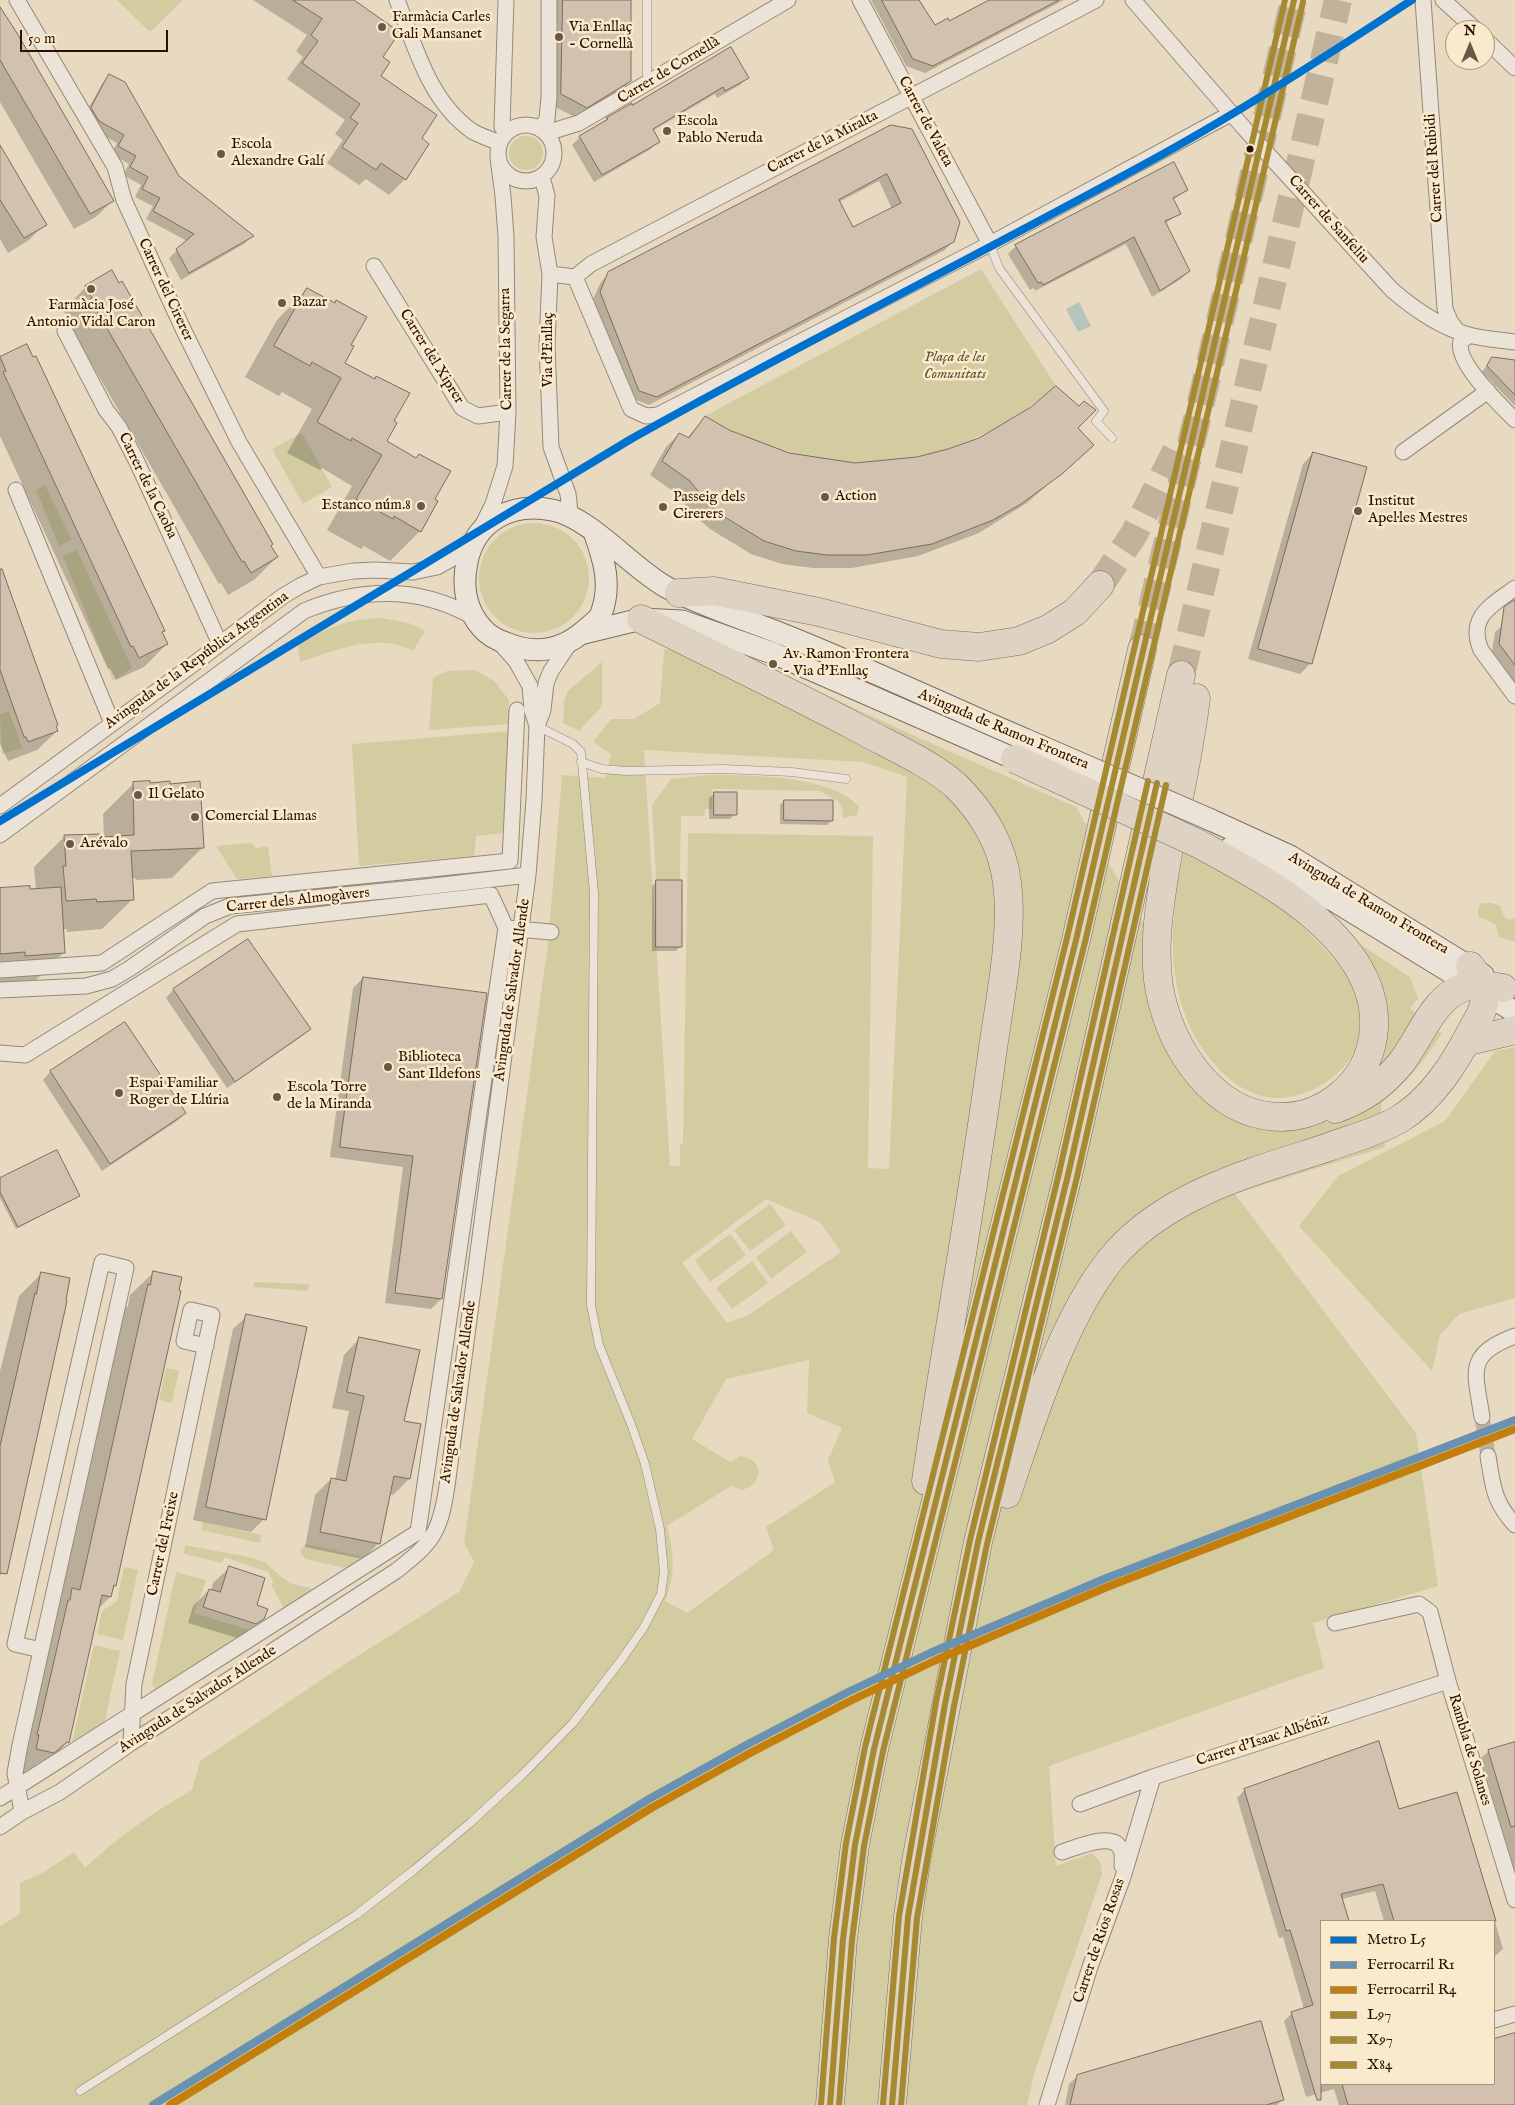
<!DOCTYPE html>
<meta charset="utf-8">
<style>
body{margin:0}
#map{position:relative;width:1515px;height:2105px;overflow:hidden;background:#e8dac0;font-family:"IM FELL English",serif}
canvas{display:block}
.legend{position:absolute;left:1320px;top:1920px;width:175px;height:165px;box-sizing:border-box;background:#faeacc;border:1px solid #a7937d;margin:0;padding:6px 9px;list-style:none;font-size:15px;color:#2a1006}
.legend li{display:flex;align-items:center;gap:10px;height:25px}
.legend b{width:25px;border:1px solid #a7937d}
.north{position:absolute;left:1445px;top:20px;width:50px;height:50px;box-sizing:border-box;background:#faeacc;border:1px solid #a7937d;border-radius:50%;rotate:0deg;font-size:14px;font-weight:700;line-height:20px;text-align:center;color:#2a1006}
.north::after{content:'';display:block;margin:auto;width:18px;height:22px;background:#6c5747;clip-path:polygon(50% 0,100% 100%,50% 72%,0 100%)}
.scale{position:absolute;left:20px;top:30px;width:148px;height:22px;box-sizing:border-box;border:2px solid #2a1006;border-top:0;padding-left:6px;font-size:15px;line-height:18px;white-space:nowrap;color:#2a1006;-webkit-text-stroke:4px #faeacc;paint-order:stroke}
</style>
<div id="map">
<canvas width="1515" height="2105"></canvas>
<ul class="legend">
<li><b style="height:6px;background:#0072ce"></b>Metro L5</li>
<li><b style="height:6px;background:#6891b2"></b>Ferrocarril R1</li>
<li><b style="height:6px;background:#c37e0b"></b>Ferrocarril R4</li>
<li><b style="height:6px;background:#a68a32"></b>L97</li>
<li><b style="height:6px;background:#a68a32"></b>X97</li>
<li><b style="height:6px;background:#a68a32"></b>X84</li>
</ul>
<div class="north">N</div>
<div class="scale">50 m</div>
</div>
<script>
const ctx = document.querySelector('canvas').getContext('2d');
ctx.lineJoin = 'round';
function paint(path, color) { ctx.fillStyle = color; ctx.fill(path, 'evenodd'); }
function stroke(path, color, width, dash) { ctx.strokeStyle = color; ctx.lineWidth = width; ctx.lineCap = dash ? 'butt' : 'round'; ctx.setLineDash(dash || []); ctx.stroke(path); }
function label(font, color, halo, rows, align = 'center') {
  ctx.font = font + ' "IM FELL English",serif'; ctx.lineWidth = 5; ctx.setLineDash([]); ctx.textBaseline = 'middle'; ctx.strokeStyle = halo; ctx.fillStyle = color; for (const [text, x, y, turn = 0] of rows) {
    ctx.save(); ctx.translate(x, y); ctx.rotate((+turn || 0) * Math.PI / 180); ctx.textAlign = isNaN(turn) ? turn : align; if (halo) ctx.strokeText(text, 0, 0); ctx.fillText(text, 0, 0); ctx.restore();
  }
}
paint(new Path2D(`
 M117 0H183L150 32Z
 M509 153a17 17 0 1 1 34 0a17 17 0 1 1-34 0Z
 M981 269 1056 386C951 476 824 487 705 416Z
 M302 433 332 487 303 504 272 449Z
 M45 485 72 540 59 546 36 490Z
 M479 578a55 55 0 1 1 110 0a55 55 0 1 1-110 0Z
 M77 550 132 668 113 681 63 556Z
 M381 618 409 623 425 631 413 651C376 632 337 650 300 662L298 646C324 628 349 619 381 618Z
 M701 638 915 736 1076 807 1148 931 1185 1069 1301 1125 1331 1122 1362 1108 1435 1029 1442 1033C1424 1062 1406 1082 1381 1104L1385 1147 1235 1194 1416 1433 1438 1586 1313 1623 1324 1668 1049 1766 1056 1866 1092 1853 1100 1861 1102 1874 1035 2071 1027 2105H0V1926L20 1914V1883L44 1872 74 1852 85 1868C118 1837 153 1812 192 1790L200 1761 348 1662 459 1592 474 1562 464 1543 548 944 562 775 605 778 611 754 593 742 611 719H634L660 703 664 650ZM644 750 863 762 907 777 889 1169 868 1168 873 836 688 833 683 1143 680 1144V1166H670ZM766 1199 820 1222 841 1252 747 1316 727 1323 682 1263ZM809 1360 807 1413 842 1428 828 1460 835 1482 766 1527 774 1550 687 1613 665 1601C676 1575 674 1553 667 1526L731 1486 742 1490C765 1483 764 1459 740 1456L730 1462 692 1439 726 1379Z
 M602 662V706L579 731 563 723 564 703 567 692Z
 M475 670 494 681 509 700 508 724 429 730 433 678 447 671Z
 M9 711 22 748 2 754 0 714Z
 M509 731 503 833 476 836 474 856 359 866 352 744Z
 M709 775C748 775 833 775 859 807L857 815 843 818 842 807 838 801 820 791 712 789V809H705L704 816H681L680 880H656L652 805 671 779Z
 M251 843 256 848 268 846 272 876 237 879 216 846Z
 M1184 851C1217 868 1252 885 1281 908 1301 924 1318 942 1336 962L1340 959C1346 971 1354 984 1358 997 1360 1002 1359 1010 1359 1015 1360 1026 1359 1039 1355 1049 1343 1078 1306 1099 1275 1098 1253 1097 1231 1083 1217 1067 1162 1006 1168 926 1184 851Z
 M1482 903H1492L1500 906 1505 918 1510 920 1515 917V942L1499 937 1496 925 1478 916V908Z
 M1360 944 1410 977 1418 998 1410 1008 1417 1014 1390 1057 1374 1074C1381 1048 1392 1019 1381 991 1375 975 1363 960 1354 945Z
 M1515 1047V1298L1459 1314 1440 1335 1432 1371 1299 1226 1338 1176 1445 1121 1495 1051Z
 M770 1204 786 1225 750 1251 734 1230Z
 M791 1231 807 1252 771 1279 756 1257Z
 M730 1234 746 1255 710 1282 695 1260Z
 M752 1261 768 1283 732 1309 716 1288Z
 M255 1282 309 1284 308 1291 253 1287Z
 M166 1368 179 1370 172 1403 159 1400Z
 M203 1522 262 1535 260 1543 201 1530Z
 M306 1544 359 1556 362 1561 349 1569 306 1559 302 1556 300 1550Z
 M185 1545 253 1558 266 1563 284 1579 293 1584 315 1589 286 1613 271 1584 274 1582 268 1572 224 1557 222 1563 184 1554Z
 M124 1567 138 1570 123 1640 97 1634 102 1611 117 1601Z
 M176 1572 206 1580 194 1613 256 1632 160 1692 154 1689 152 1683Z
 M94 1645 120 1651 104 1724 70 1751Z`), '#d3cca1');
paint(new Path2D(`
 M1079 302 1091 326 1078 332 1066 309Z`), '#b7c4b9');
paint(new Path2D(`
 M253 0H351L382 57 379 77 420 139 405 179 389 195 366 179 359 185 327 163 343 140 335 134 345 120 287 79 303 57 296 51 307 35Z
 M552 0H630V81L619 92 575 117 551 105Z
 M871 0H919L934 27 949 23 991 0H1064L925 73 906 66Z
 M0 8 112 201 96 217 74 229 0 102Z
 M109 76 178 177 252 236 244 244 181 280 169 258 187 241 146 219 153 206 135 197 141 185 123 175 129 164 111 154 117 143 91 129 84 116 102 84Z
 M748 77 740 85 717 98 715 94 652 131 658 141 651 149 594 182 572 145 580 137 630 105V107Z
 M891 126 953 241 945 250 649 405 631 398 592 301 601 282 609 273ZM879 181 892 209 852 229 839 202Z
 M0 147 45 224 29 240 8 253 0 239Z
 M1187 190 1173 200 1180 213 1165 224 1189 271 1181 279 1152 297 1126 244 1035 291 1034 288 1030 290 1008 254 1016 246Z
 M86 287 277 557 254 580 228 595 221 583 219 584 68 323 70 321 63 310Z
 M307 289 349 345 344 363 393 422 385 441 420 531 390 561 364 546 361 549 327 530 352 486 322 468 320 470 287 453 312 409 282 392 279 396 245 377 277 320Z
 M26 346 167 644 144 667 116 680 110 668 108 669 0 436V359Z
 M1492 358 1515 361V406L1482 372Z
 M1078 408 1076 429 1093 445 1027 503 979 533 918 556 852 568H813L782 564 751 554 710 529 691 512 677 494 650 475 666 447 679 434 687 438 705 417 729 431 788 454 855 464 917 458 948 450Z
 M1313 453 1311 663 1300 674 1248 659 1303 464Z
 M0 567 56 725 55 726 57 731 37 750 8 761 0 744Z
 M1515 615V682L1492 651 1495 632Z
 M133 784 203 847 172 878 136 880 135 878H131L133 899 102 929 67 932V929H62L64 952 33 983 0 985V888L36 890 34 867 65 836 104 838 103 814Z
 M715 793 735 814 730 819H709V798Z
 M784 801 832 820 827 825 780 824V805Z
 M657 881 681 946 676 951H652V886Z
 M248 940 309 1029 301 1037 227 1088 166 998 173 990Z
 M363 978 486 995 441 1299 431 1309 385 1303 403 1167 330 1157 353 988Z
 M125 1023 185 1113 177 1121 102 1171 43 1080 50 1072Z
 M0 1180 78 1196 16 1229 0 1198Z
 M42 1273 4 1571 0 1576V1371L19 1296Z
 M153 1273 115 1585 110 1597 98 1609 68 1742 45 1765 30 1775 14 1772 50 1613 60 1602 125 1308 128 1306 130 1295Z
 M247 1316 264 1519 251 1532 193 1520 233 1329Z
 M359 1339 403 1422 409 1479 393 1495 389 1494 379 1543 363 1559 305 1547 315 1495 331 1479 335 1480 349 1411 332 1408 344 1355Z
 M229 1568 263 1618 240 1639 188 1623 193 1606 209 1590 211 1591 213 1583Z
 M1515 1743V1874L1481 1758 1489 1751Z
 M1245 1790 1398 1811 1457 1793 1503 1949 1494 1957V1921H1384L1375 1891 1342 1899 1348 1921H1321V2084H1494V2040L1515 2034V2105H1339L1334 2089 1306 2097 1284 2021 1292 2013 1304 2009 1283 1937 1279 1938 1237 1798Z
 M1078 2076 1283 2099 1277 2105H1065L1069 2084Z`), '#0003');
const building = new Path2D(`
 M293 0H354L398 31 399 33 383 57 390 62 381 76 437 115 422 138 429 144 406 180 381 163 376 170 342 147 358 123 350 118 360 104 302 63 318 41 311 35 322 19Z
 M563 0H631V81L587 108 561 94Z
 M882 0H919L935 25 948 18 949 21 989 0H1059L933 66 913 59Z
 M0 7 17 33 114 201 90 214 0 60Z
 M731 47 749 78 725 91 723 87 653 129 660 142 602 175 579 136 608 119 606 118 632 103V105Z
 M109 74 125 82 179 176 254 236 189 273 176 249 194 234 153 211 160 198 142 189 148 177 130 167 136 156 118 146 124 135 99 121 91 108Z
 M891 125 912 129 960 222 954 242 657 397 639 391 600 292 608 272ZM887 174 901 203 853 227 839 200Z
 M0 145 47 225 24 238 0 200Z
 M1174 162 1188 190 1173 198 1181 214 1165 221 1190 271 1160 291 1134 237 1043 285 1041 282 1038 283 1015 245Z
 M112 270 119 283 122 281 273 544 271 546 278 557 251 573 244 561 242 562 90 299 92 298 85 286Z
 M307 288 335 303 336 300 367 317 351 345 354 346 345 363 375 379 376 376 410 393 394 421 397 423 387 441 416 458 419 454 451 471 435 499 438 501 421 532 394 516 393 519 356 499 382 455 352 438 351 441 317 422 341 378 312 362 310 366 274 346Z
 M27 344 33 357 36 356 165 631 162 632 168 644 139 658 133 646 131 647 3 372 6 371 0 357Z
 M1492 357 1515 360V395L1487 366Z
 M1056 386 1079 406 1084 401 1096 410 1078 428 1094 445 1062 474 1021 504 993 520 932 544 867 555H827L796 551 764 541 723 516 704 499 690 481 662 461 679 433 689 438 705 416 729 430 789 453 855 463 917 457 948 449 979 438 1031 407Z
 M1313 452 1367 467 1312 664 1258 649Z
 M2 569 58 725 56 726 58 731 28 742 26 737H24L0 670V570Z
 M1515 600V665L1499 644 1504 607Z
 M150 781V783L170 781V784L200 781 204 848 131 851 134 900 97 902 96 899 66 901 63 866H66L64 835 100 834 101 837 134 835 133 782Z
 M714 792H737V815H714Z
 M784 800H833V821L784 820Z
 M656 880H682V947H656Z
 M30 886V889L61 887 65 953 25 956V952L0 954V888Z
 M248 939 311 1029 235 1082 173 989Z
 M363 977 487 993 442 1299 395 1293 413 1156 340 1147Z
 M125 1022 186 1113 110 1164 50 1071Z
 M57 1150 80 1196 18 1227 0 1192V1178Z
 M153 1271 182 1277 179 1290 181 1291 116 1586 114 1585 111 1597 102 1595 69 1743 67 1742 54 1753 36 1749 39 1735H37L68 1600H70L72 1588 80 1590 148 1284 150 1285Z
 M41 1272 70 1278 66 1300 67 1301 7 1574 0 1573V1446L35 1293 36 1294Z
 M246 1314 307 1327 266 1520 206 1507Z
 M359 1337 420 1350 404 1421 421 1424 410 1479 394 1476 380 1544 320 1532 331 1478 346 1481 364 1396 347 1392Z
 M229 1566 265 1578 257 1605 268 1609 264 1619 256 1624 203 1607 209 1589 220 1592Z
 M1379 1741 1399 1809 1457 1792 1496 1921H1394L1383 1884 1341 1894 1349 1921H1321V2100H1317L1291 2012 1313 2005 1290 1930 1286 1931 1244 1789Z
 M1515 1742V1826L1511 1827 1488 1750Z
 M1261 2021 1284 2100 1266 2105H1070L1077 2075Z
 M1515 2033V2105H1348L1342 2084H1494V2039Z`);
paint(building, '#d1c1ae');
stroke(building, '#796e60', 1);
stroke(new Path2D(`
 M1482 1417 1488 1456`), '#c2b29b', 15, [15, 8]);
stroke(new Path2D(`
 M1100 585 1134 534 1178 447
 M1142 649 1206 381 1294 0
 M1181 675 1338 0`), '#c2b29b', 28, [28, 14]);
const lane = new Path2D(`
 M647 0V83
 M990 244 999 268 1104 411 1096 421 1112 438
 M581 762 602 769 626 771 723 769 792 772 846 779
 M80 2091 356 1915 414 1870 470 1823 522 1775 573 1723 622 1659 644 1627 661 1594 664 1572 660 1529 645 1464 631 1424 599 1345 591 1305 594 893 581 752 573 744 537 726`);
const street = new Path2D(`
 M17 0 115 167 124 200 183 329 239 442 319 577
 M397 0C415 46 429 101 472 131 480 136 491 139 500 143
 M506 0 502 127 507 132
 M860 0 990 244
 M1133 0 1244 128 1392 290C1413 308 1442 328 1469 335 1484 339 1500 340 1515 342
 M1423 0 1445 309 1450 321 1456 329
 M1443 0 1476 30
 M1485 39 1515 68
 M498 153a28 28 0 1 1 56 0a28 28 0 1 1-56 0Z
 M540 129 547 119 549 97V0
 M546 133 579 123 788 0
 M542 177 547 196 544 237 550 274 547 345 551 447 568 494 570 512 576 519
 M374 266 462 408 478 416 508 412
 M550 274 575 277 591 264 1096 0
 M575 277 631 409 646 416 658 415 990 244 1232 113
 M65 331 106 410 119 427 137 462 220 644
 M1470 335 1461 341C1454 361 1501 406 1515 420
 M1403 452 1488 391
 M16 490 112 723
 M482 526 493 504 505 466 508 412 506 237 503 196 498 158
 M1515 588C1492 605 1467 617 1481 650L1515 696
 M537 726 543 710 546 683 551 671 571 641
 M0 806 195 663 283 596 300 586 319 577 353 571 375 570 413 572 437 567 469 549
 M0 835 304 611C362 587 420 586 475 618
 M0 970 102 963 212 891 510 861 517 710
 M0 990 86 986 112 979 129 969 205 916 230 906 425 887 528 875
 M0 1053 25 1055 237 924 491 895 506 928 551 932
 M1482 1417C1475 1371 1465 1355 1515 1336
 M1488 1456C1493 1486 1493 1501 1515 1525
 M1335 1623 1419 1604 1430 1612 1448 1681 1515 1900
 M131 1743 134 1684 212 1315 191 1310 184 1341 206 1346
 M0 1798 418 1532 506 928
 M1080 1804 1153 1777 1448 1681
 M22 1812 15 1773 20 1745 126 1268 102 1262 15 1644 41 1650
 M0 1827 22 1812 60 1792 131 1743 396 1571C433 1542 440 1533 447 1486L528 875 534 800 537 726 532 710 530 686 516 661 499 642
 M1062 1852C1076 1848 1114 1830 1121 1850 1123 1854 1122 1861 1122 1866
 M1494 2020 1515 2014
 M1047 2105 1090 1967 1123 1877 1153 1777`);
const secondary = new Path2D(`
 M594 532C604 560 612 585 601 614 598 621 589 626 584 631 561 651 534 655 506 643 497 640 488 635 482 628 466 610 462 586 467 562 475 521 511 502 552 510 591 517 632 569 668 588 705 607 744 619 782 634 865 667 947 706 1029 741
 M584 633 641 619 682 621 775 654 1015 759
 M1211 820 1290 856 1483 975
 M1230 848 1336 902 1515 1012`);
const highway = new Path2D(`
 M679 593 714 591 819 612 941 644 979 647 1019 641 1048 629 1075 612 1100 585
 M641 619C713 655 786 690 858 728 888 745 929 762 955 785 982 811 1003 845 1007 883 1014 934 999 1003 992 1055 973 1197 947 1338 926 1481
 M1196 698C1189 756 1175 813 1165 871 1159 909 1153 948 1159 987 1165 1020 1178 1050 1200 1076 1289 1180 1431 1066 1350 955 1313 905 1253 873 1199 844
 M1465 1042 1515 1030
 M1335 1109C1362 1100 1383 1085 1401 1063 1420 1039 1434 994 1468 986 1480 984 1492 986 1503 988
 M1007 1494C1032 1419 1065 1311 1117 1252 1171 1193 1252 1172 1326 1148 1350 1139 1375 1133 1398 1120 1432 1100 1455 1063 1473 1028 1476 1022 1481 1015 1483 1008 1488 991 1480 978 1470 966
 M830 2105 843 1939 855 1845 874 1749 1076 940 1142 649
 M892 2105 908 1917 916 1861 978 1542 1068 1175 1181 675`);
stroke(lane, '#948979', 9);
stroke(street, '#948979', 17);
stroke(secondary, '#796e60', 23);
stroke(highway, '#796e60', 29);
stroke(lane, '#ebe3d7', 8);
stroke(street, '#ebe3d7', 15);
stroke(secondary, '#ebe3d7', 21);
stroke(highway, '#ded3c2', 28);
const secondaryBridge = new Path2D(`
 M1029 741 1211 820`);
const highwayBridge = new Path2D(`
 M1015 759 1199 844`);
stroke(secondaryBridge, '#796e60', 23, []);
stroke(highwayBridge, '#796e60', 29, []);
stroke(secondaryBridge, '#ebe3d7', 21);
stroke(highwayBridge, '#ded3c2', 28);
stroke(new Path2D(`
 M830 2105 843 1939 855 1845 874 1749 1076 940 1294 0
 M892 2105 908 1917 945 1704 978 1542 1068 1175 1157 783`), '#a68a32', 6);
stroke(new Path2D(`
 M839 2105 852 1940 864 1846 883 1751 1085 942 1303 2
 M901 2105 917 1918 954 1706 987 1544 1077 1177 1166 785`), '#a68a32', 6);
stroke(new Path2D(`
 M821 2104 834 1938 846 1843 865 1747 1067 938 1285 0
 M883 2104 899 1916 936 1702 970 1540 1059 1173 1148 781`), '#a68a32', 6);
stroke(new Path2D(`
 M153 2105 649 1799 748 1744 846 1693 930 1653 1104 1579 1515 1420`), '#6891b2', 8);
stroke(new Path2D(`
 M170 2105 653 1807 752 1752 850 1701 934 1661 1107 1587 1515 1429`), '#c37e0b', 8);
stroke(new Path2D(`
 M0 821 631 439C800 344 973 258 1143 165 1236 115 1324 57 1412 0`), '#0072ce', 8);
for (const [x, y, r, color] of [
 [382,27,5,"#6c5747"],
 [559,37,5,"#6c5747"],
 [667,131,5,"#6c5747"],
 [1250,149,4.5,"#2a1006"],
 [221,154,5,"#6c5747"],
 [91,289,5,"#6c5747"],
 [282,303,5,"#6c5747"],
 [825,497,5,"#6c5747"],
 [421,506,5,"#6c5747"],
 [663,507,5,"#6c5747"],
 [1358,511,5,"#6c5747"],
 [773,664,5,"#6c5747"],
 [138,795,5,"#6c5747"],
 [195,817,5,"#6c5747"],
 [70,844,5,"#6c5747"],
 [388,1067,5,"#6c5747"],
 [119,1093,5,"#6c5747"],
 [277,1097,5,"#6c5747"]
]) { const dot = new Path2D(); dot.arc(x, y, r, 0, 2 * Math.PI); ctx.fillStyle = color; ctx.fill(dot); stroke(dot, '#faeacc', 2); }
label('15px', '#2a1006', '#faeacc', [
 ["Farmàcia Carles",392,18],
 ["Gali Mansanet",392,35],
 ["Via Enllaç",569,28],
 ["- Cornellà",569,45],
 ["Escola",677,122],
 ["Pablo Neruda",677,139],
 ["Escola",231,145],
 ["Alexandre Galí",231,162],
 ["Bazar",292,303],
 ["Farmàcia José",91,306,"center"],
 ["Antonio Vidal Caron",91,323,"center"],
 ["Action",835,497],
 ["Passeig dels",673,498],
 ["Cirerers",673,515],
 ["Institut",1368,502],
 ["Apel·les Mestres",1368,519],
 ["Estanco núm.8",411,506,"right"],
 ["Av. Ramon Frontera",783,655],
 ["- Via d'Enllaç",783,672],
 ["Il Gelato",148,795],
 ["Comercial Llamas",205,817],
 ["Arévalo",80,844],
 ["Biblioteca",398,1058],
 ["Sant Ildefons",398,1075],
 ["Espai Familiar",129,1084],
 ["Roger de Llúria",129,1101],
 ["Escola Torre",287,1088],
 ["de la Miranda",287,1105]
], 'left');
label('15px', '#2a1006', '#faeacc', [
 ["Carrer de Cornellà",669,71,-31],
 ["Carrer de Valeta",925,122,62],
 ["Carrer de la Miralta",823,143,-27],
 ["Carrer del Rubidi",1435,168,-94],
 ["Carrer de Sanfeliu",1328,220,48],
 ["Carrer del Cirerer",165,290,65],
 ["Carrer de la Segarra",507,349,-91],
 ["Via d'Enllaç",549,350,-90],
 ["Carrer del Xiprer",431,357,58],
 ["Carrer de la Caoba",147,486,64],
 ["Avinguda de la República Argentina",197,661,-36],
 ["Avinguda de Ramon Frontera",1003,730,23],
 ["Carrer dels Almogàvers",298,901,-6],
 ["Avinguda de Ramon Frontera",1368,904,31],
 ["Avinguda de Salvador Allende",513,990,-82],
 ["Avinguda de Salvador Allende",459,1392,-82],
 ["Carrer del Freixe",164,1544,-78],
 ["Avinguda de Salvador Allende",198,1700,-33],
 ["Carrer d'Isaac Albéniz",1263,1741,-18],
 ["Rambla de Solanes",1469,1750,73],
 ["Carrer de Rios Rosas",1100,1941,-71]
]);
label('italic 15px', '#5f4e34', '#faeacc', [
 ["Plaça de les",955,358],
 ["Comunitats",955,375]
]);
</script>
